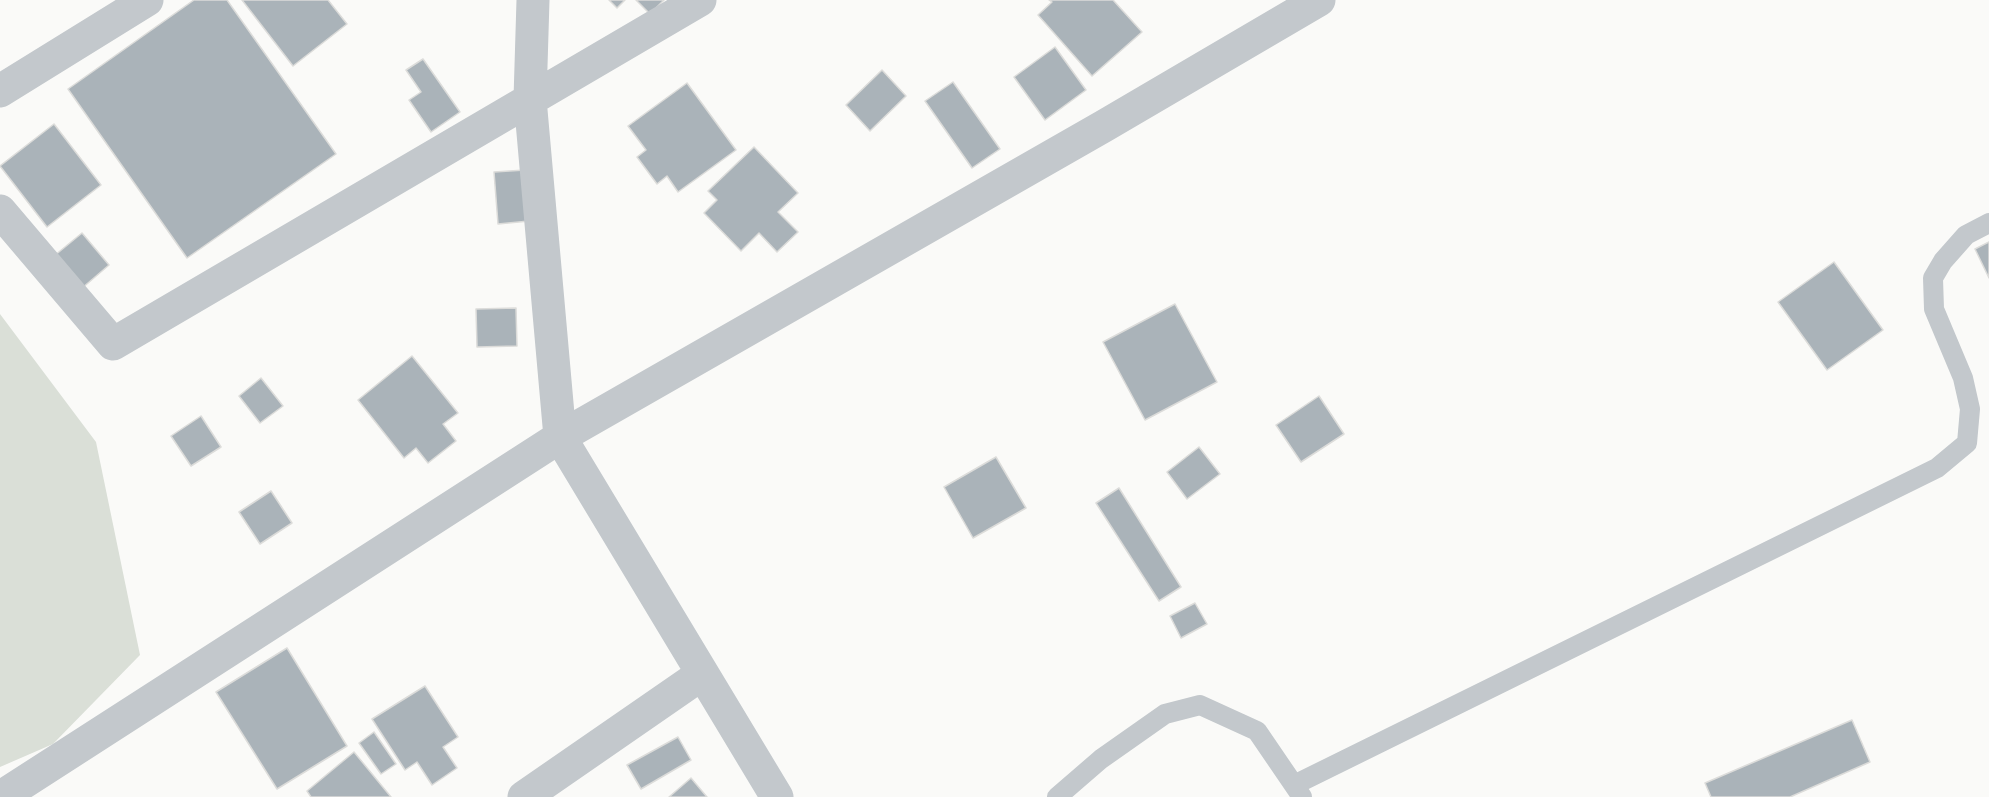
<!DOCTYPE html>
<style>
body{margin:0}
canvas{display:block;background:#fafaf8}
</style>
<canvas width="1989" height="797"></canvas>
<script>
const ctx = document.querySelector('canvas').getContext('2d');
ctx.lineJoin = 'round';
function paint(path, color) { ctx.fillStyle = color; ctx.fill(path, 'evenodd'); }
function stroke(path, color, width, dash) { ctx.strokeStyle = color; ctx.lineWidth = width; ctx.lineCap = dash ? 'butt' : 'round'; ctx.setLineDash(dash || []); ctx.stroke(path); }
paint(new Path2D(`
 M0 314 96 442 140 655 53 744 0 767Z`), '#dadfd7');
const building = new Path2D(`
 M194 0H227L336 154 187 258 68 89Z
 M242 0H328L347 24 293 66Z
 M609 0H625L617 8Z
 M636 0H664L650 14Z
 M1049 0H1113L1142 32 1092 76 1038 15 1052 2Z
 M1055 47 1086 90 1045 120 1014 77Z
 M423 59 460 112 431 132 409 100 421 92 406 70Z
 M882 70 906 96 870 131 846 105Z
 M953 82 1000 149 972 168 925 101Z
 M687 83 736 150 678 192 667 176 657 184 637 157 646 150 628 126Z
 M54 124 101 185 47 227 0 166Z
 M754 147 798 193 778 212 798 232 777 252 759 233 741 251 704 213 717 200 708 191Z
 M525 170 529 221 498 224 494 172Z
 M82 233 109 265 81 289 54 256Z
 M1989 242V278L1975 249Z
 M1834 262 1883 330 1827 370 1778 302Z
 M1175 304 1217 382 1145 420 1103 342Z
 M516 308 517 346 477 347 476 309Z
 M412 356 458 413 443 424 456 441 428 463 416 448 404 458 358 400Z
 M261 378 283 406 260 423 239 396Z
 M1319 396 1344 434 1301 462 1276 425Z
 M201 416 221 447 191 466 171 436Z
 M1199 447 1220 474 1187 499 1167 472Z
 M996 457 1026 508 973 538 944 487Z
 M1119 488 1181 587 1159 601 1096 503Z
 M271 491 292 523 260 544 239 512Z
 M1195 603 1207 624 1181 638 1170 616Z
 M287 648 347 746 277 789 216 692Z
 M425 686 458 737 443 747 457 768 432 785 417 762 405 770 372 719Z
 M1852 720 1870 762 1790 797H1711L1705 783Z
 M374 732 396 764 381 774 359 743Z
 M678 737 691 760 641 789 627 765Z
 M354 752 391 797H311L307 791Z
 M691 778 707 797H669Z`);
paint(building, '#aab3b9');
stroke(building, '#dcdcda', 1.5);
stroke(new Path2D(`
 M1294 785 1937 468 1967 443 1970 409 1963 378 1934 309 1933 278 1943 261 1966 235 1989 223
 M1057 797 1101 759 1165 714 1200 705 1257 731 1302 797`), '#c3c8cc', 20);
stroke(new Path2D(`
 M533 0 530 99 560 437 777 797
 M0 91 147 0
 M0 211 113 344 700 0
 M1 797 560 437 1104 126 1319 0
 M524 797 702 674`), '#c3c8cc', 33);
</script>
